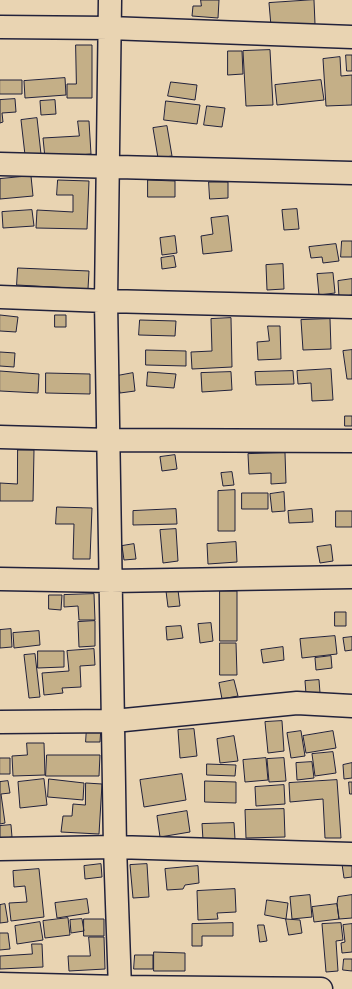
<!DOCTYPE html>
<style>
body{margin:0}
canvas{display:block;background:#e9d4b2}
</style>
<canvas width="352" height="989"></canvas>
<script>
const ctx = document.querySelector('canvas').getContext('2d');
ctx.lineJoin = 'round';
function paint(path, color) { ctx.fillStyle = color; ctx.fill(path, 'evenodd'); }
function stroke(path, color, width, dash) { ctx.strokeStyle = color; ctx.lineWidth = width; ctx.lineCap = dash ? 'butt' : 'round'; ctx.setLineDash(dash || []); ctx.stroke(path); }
const building = new Path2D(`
 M201 0H219L218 18 192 16 193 6H201Z
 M314 0 315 24 271 26 269 3Z
 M76 45H92V98H67V84H76Z
 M270 50 273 105 246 106 243 51Z
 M228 51H242L243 74 228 75Z
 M346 55H352V71H347Z
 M340 57 341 76 352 75V105L326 106 323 59Z
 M65 78 66 95 25 98 24 81Z
 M0 80H22V94H0Z
 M321 80 324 100 277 105 275 85Z
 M171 82 197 85 195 100 168 96Z
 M15 99 16 112 2 113 3 122 0 123V100Z
 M55 100 56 114 41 115 40 101Z
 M166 101 200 105 197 124 164 120Z
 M207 106 225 108 222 127 204 125Z
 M37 118 41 154 25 155 21 120Z
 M78 121H89L91 154 45 158 43 138 79 136Z
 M167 126 172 156 158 158 153 128Z
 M31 176 33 196 0 199V179Z
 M58 180 89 181 87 229 36 228 37 210 73 212V195H57Z
 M148 180 175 181V197H148Z
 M209 182H228V198L210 199Z
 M297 209 299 229 284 230 282 210Z
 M32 210 34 226 3 228 2 212Z
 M228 216 232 251 203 254 201 236 213 234 211 218Z
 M175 236 177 253 162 255 160 238Z
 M342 241H352V257H341Z
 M336 244 339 261 323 263 322 257 311 258 309 247Z
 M174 256 176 267 162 269 161 258Z
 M283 264 284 289 267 290 266 265Z
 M18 268 89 271 88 289 17 285Z
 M333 273 335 293 319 295 317 274Z
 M352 279V295L339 297 338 281Z
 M0 315 18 317 16 332 0 331Z
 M55 315H66V327H55Z
 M231 318 232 367 192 369 191 352 212 351 211 319Z
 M330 319 331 349 303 350 301 320Z
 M140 320 176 321 175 336 139 335Z
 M268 326H280L281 359 258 360 257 342 269 341Z
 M146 350 186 351V366L146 365Z
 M352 350V379H347L343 351Z
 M0 352 15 353 14 367 0 366Z
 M331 369 333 400 312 401 311 383 298 384 297 371Z
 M0 371 39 374 38 393 0 391Z
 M293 371 294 384 256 385 255 372Z
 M148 372 176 374 174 388 147 386Z
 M231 372 232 390 202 392 201 373Z
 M46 373 90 374V394L46 393Z
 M133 373 135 391 120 393 117 376Z
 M345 416H352V426H345Z
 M18 450H34L33 501H0V483L17 484Z
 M285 453 286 483 271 484V473L249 474 248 454Z
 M175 455 177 469 162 471 160 457Z
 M232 472 234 485 223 486 221 473Z
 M235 490V531H218V491Z
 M284 492 285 511 272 512 270 494Z
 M242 493H268V509H242Z
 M57 507 92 508 90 559H73L74 524H56Z
 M176 509 177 524 133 525V511Z
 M312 509 313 522 289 523 288 511Z
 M336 511H352V527H336Z
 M176 529 178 561 163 563 160 530Z
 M236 542 237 562 208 564 207 544Z
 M134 544 136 559 124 560 122 546Z
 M331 545 333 561 320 563 317 547Z
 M178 590 180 606 168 607 166 591Z
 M220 591H237V641H220Z
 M94 594 95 620H79L78 606 64 607V595Z
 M49 595H62L61 610 49 609Z
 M335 612H346V626H335Z
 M95 621V646L79 647 78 622Z
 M211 623 213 641 200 643 198 624Z
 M181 626 183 638 167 640 166 627Z
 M11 629 12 647 0 648V630Z
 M39 631 40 645 14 648 13 633Z
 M335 636 337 654 302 658 300 639Z
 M352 637V650L345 651 343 638Z
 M220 643H236L237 675H220Z
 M283 647 284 660 263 663 261 650Z
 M94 649 95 665 80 666 81 687 62 688 63 693 44 695 42 673 69 671 67 651Z
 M38 651H64V667L38 668Z
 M35 654 40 697 29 698 24 655Z
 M331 656 332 668 316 670 315 658Z
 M234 680 238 696 222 699 219 683Z
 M319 680 320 693 306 694 305 681Z
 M282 721 284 751 268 753 265 722Z
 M87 726H101L100 742H86Z
 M194 729 197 756 180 758 178 730Z
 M301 731 305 756 291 758 287 733Z
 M333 731 336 748 306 753 303 736Z
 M234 736 238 761 220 763 217 739Z
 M27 743H44L45 775 13 776 12 756 27 755Z
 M333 752 336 773 315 776 312 754Z
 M47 755H100L99 776H46Z
 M0 758H10V774H0Z
 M266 758 268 780 245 782 243 760Z
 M284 758 286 781 269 782 267 759Z
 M312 762 314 778 297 780 296 763Z
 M352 763V778L344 779 343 765Z
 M207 764 236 765 235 776 207 775Z
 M182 774 186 800 144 807 140 780Z
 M44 779 47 805 20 808 18 782Z
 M49 779 84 783 83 800 48 797Z
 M337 780 341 838H325L323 799 290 802 289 783Z
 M8 781 10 793 1 794 5 823 0 824V782Z
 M205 781 236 782V803L205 802Z
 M349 782H352V794H350Z
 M86 783 102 784 99 834 61 832 63 816H72L73 804 85 805Z
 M284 785 285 804 256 806 255 787Z
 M284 809 285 837 246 838 245 810Z
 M187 811 190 832 160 837 157 816Z
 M234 823 235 839 203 840 202 824Z
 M11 825 12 837 0 839V826Z
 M352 863V877L344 878 342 864Z
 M101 864 102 877 85 879 84 866Z
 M147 864 149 897 133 898 130 865Z
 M198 866 199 883 185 885 183 889 167 890 165 869Z
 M39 869 44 917 11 921 9 903 27 902 25 886 14 887 13 871Z
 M235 889 236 912 217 913 218 919 198 920 197 891Z
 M310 895 312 917 292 919 290 897Z
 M352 895V918L339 919 337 904 338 897Z
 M87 899 89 913 57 918 55 903Z
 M267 900 288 903 286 919 265 915Z
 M5 904 8 922 0 923V905Z
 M337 904 339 919 314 922 312 907Z
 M68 918 70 935 45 938 43 921Z
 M82 919 84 931 71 933 70 920Z
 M84 919H104V936H84Z
 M286 919 300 920 302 933 289 935Z
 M40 922 43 940 17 944 15 926Z
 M233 923V936H202V946H192V924Z
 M341 923 343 940 336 941 338 971 326 972 322 924Z
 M352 924V952L342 953 341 943 345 942 343 925Z
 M258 925H264L267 941 260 942Z
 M0 933H8L10 949 0 950Z
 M89 937H104L105 969 69 971 68 956H90Z
 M32 944H42L43 967 0 969V956L32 954Z
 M154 952 185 953V971H154Z
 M135 955H153V969H134Z
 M344 959H352V971L343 970Z`);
paint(building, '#c4af87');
stroke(building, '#22223b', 1);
const street = new Path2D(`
 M110 0 106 301 115 847 120 989
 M0 27 109 28 352 37
 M0 164 352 173
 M0 297 106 301 352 307
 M0 437 109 440 352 441
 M0 579 111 581 352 577
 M0 722 114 721 297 703 352 706
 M0 849 115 847 352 854
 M0 984 120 987 321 989`);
stroke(street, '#22223b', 25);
stroke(street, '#e9d4b2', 22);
</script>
